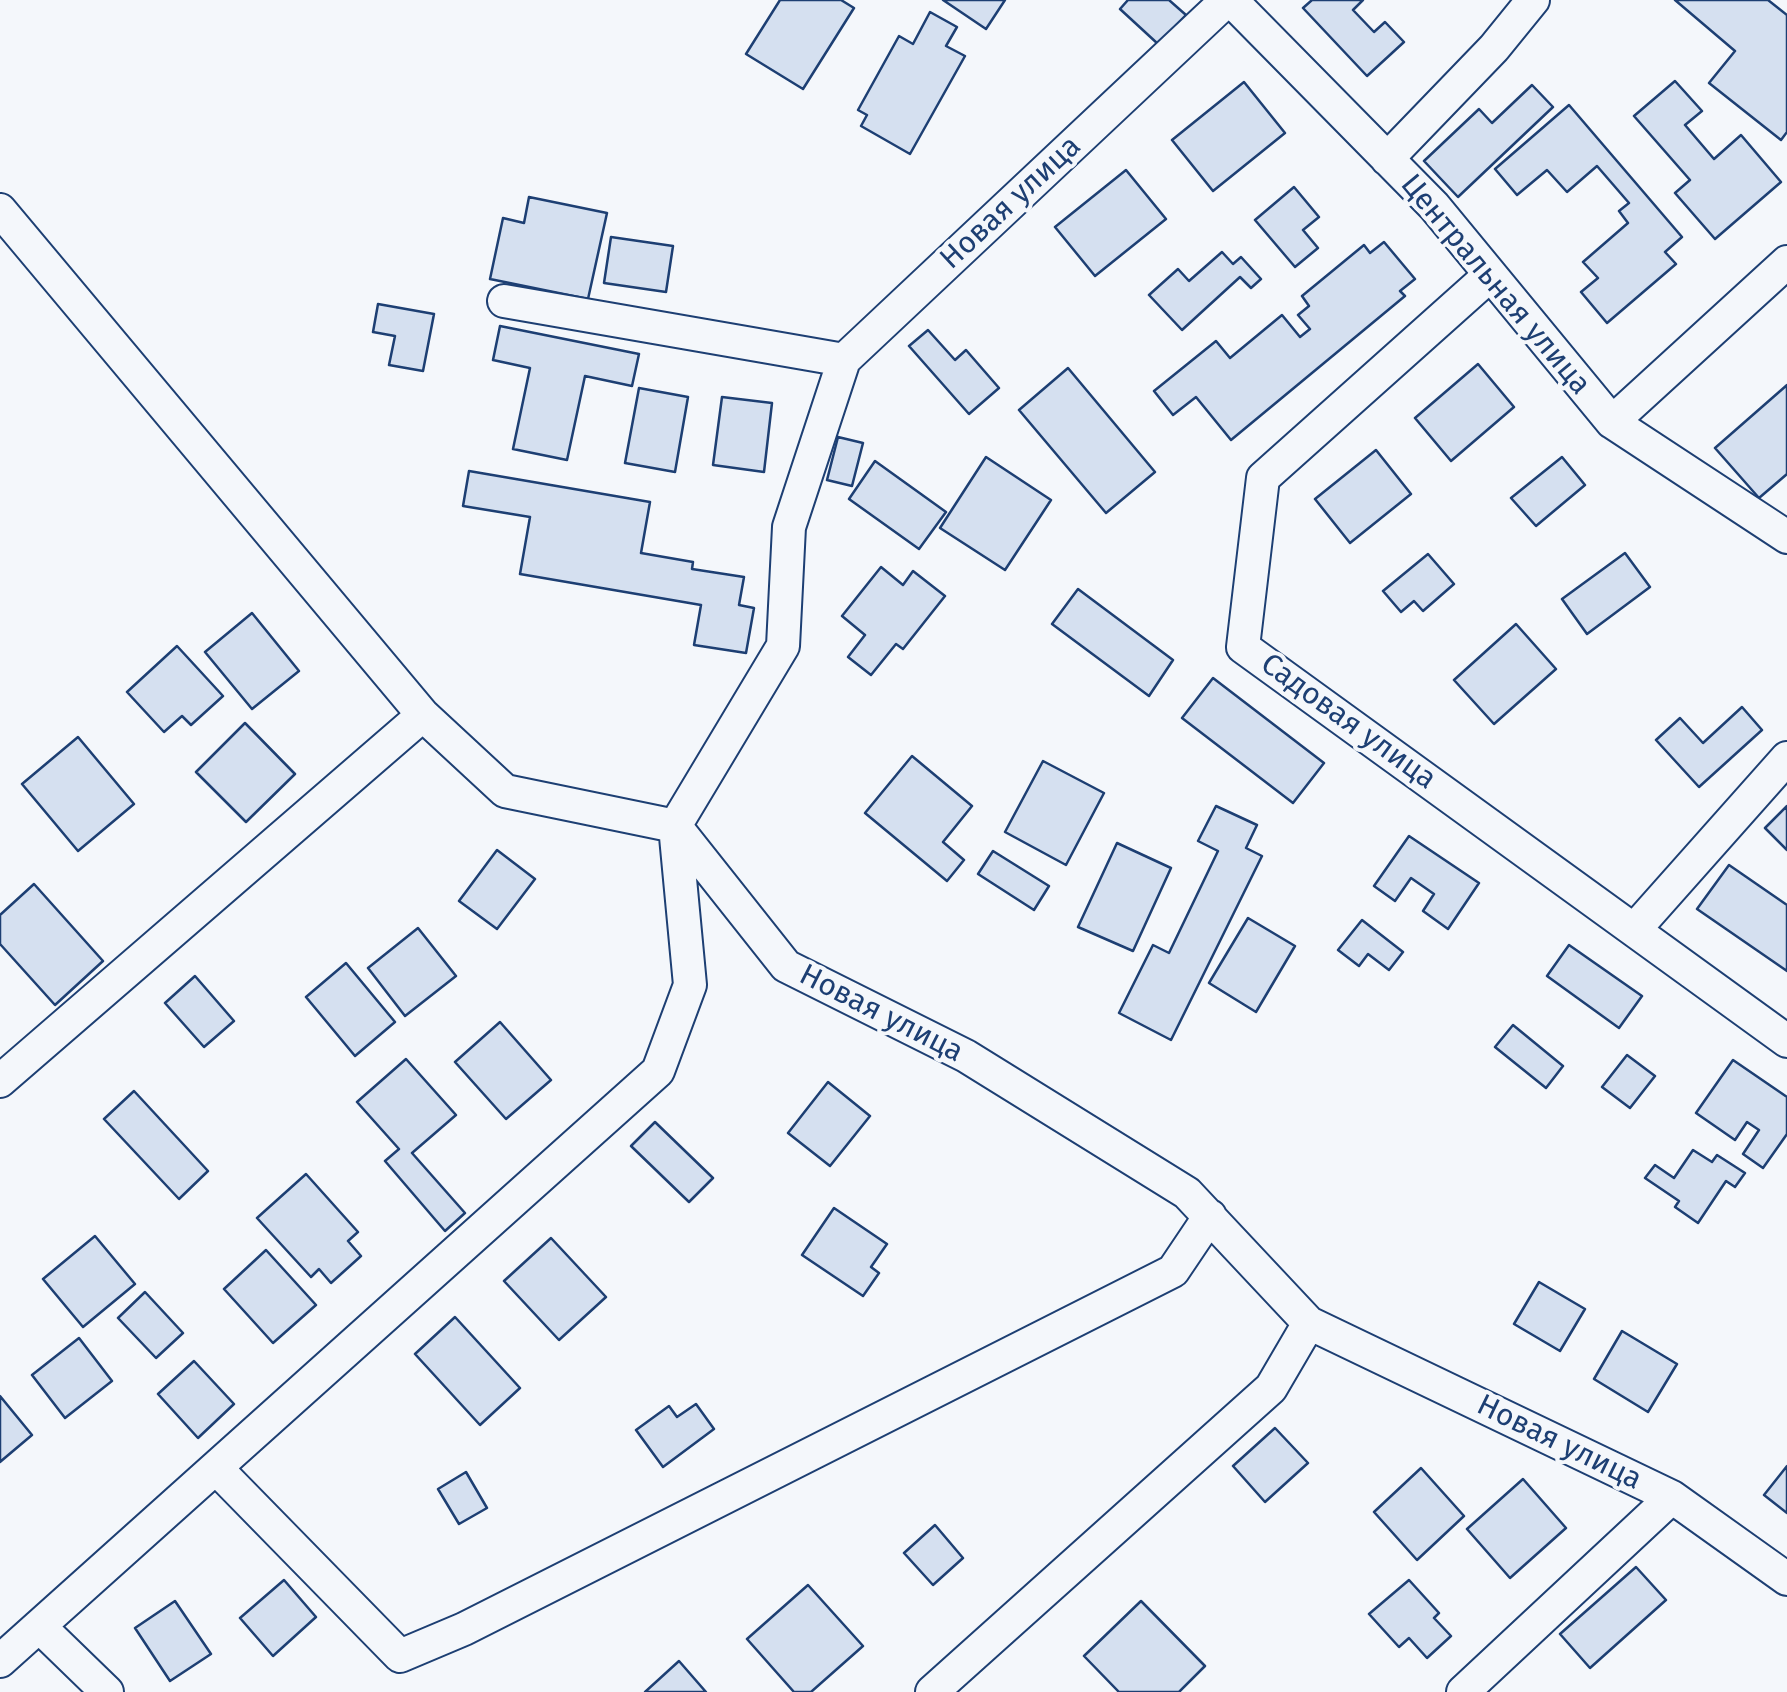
<!DOCTYPE html>
<meta charset="utf-8">
<style>
body{margin:0}
canvas{display:block;background:#f4f7fb}
</style>
<canvas width="1787" height="1692"></canvas>
<script>
const ctx = document.querySelector('canvas').getContext('2d');
ctx.lineJoin = 'round';
function paint(path, color) { ctx.fillStyle = color; ctx.fill(path, 'evenodd'); }
function stroke(path, color, width, dash) { ctx.strokeStyle = color; ctx.lineWidth = width; ctx.lineCap = dash ? 'butt' : 'round'; ctx.setLineDash(dash || []); ctx.stroke(path); }
function label(font, color, halo, rows, align = 'center') {
  ctx.font = font + ' "Fira Sans",sans-serif'; ctx.lineWidth = 8; ctx.setLineDash([]); ctx.textBaseline = 'middle'; ctx.strokeStyle = halo; ctx.fillStyle = color; for (const [text, x, y, turn = 0] of rows) {
    ctx.save(); ctx.translate(x, y); ctx.rotate((+turn || 0) * Math.PI / 180); ctx.textAlign = isNaN(turn) ? turn : align; if (halo) ctx.strokeText(text, 0, 0); ctx.fillText(text, 0, 0); ctx.restore();
  }
}
const building = new Path2D(`
 M780 0H841L854 8 803 89 746 54Z
 M943 0H1005L986 29Z
 M1128 0H1169L1186 15 1158 44 1120 9Z
 M1312 0H1363L1353 10 1374 32 1385 22 1404 42 1367 76 1303 8Z
 M1675 0H1768L1787 15V132L1781 140 1709 83 1735 51Z
 M930 12 957 27 946 46 965 56 910 154 861 126 867 115 858 110 899 36 913 44Z
 M1675 81 1702 111 1685 125 1714 159 1741 135 1781 182 1715 239 1675 193 1690 180 1634 116Z
 M1244 82 1285 133 1213 191 1172 140Z
 M1532 85 1553 107 1458 197 1424 161 1479 109 1492 123Z
 M1569 105 1682 237 1665 252 1676 264 1607 323 1581 292 1598 278 1583 262 1628 223 1619 211 1629 203 1597 166 1567 192 1547 170 1517 195 1495 169Z
 M1126 170 1166 219 1095 276 1055 227Z
 M1294 187 1319 217 1303 230 1318 248 1295 267 1255 220Z
 M529 197 607 213 588 299 490 279 503 218 524 223Z
 M611 237 673 246 666 292 604 283Z
 M1384 242 1415 279 1400 291 1405 296 1231 440 1196 397 1173 415 1154 391 1216 341 1230 358 1282 315 1300 337 1310 329 1298 315 1309 306 1302 296 1364 245 1370 253Z
 M1222 252 1233 264 1241 257 1261 279 1251 288 1240 277 1182 330 1149 295 1178 269 1189 281Z
 M378 304 434 314 423 371 389 365 395 336 373 332Z
 M500 326 639 354 632 386 585 376 567 460 513 449 530 368 493 360Z
 M928 330 955 360 966 350 999 388 969 414 909 346Z
 M1478 364 1514 407 1451 461 1415 418Z
 M1068 368 1155 472 1106 513 1019 410Z
 M1787 385V474L1759 498 1715 448Z
 M639 388 688 397 675 472 625 463Z
 M722 397 772 403 764 472 713 465Z
 M838 437 863 443 852 486 827 480Z
 M1376 450 1411 494 1350 543 1315 499Z
 M986 457 1051 500 1005 570 940 528Z
 M1562 457 1585 485 1536 526 1511 498Z
 M875 461 946 512 919 549 849 499Z
 M469 471 650 502 641 553 693 562 692 569 744 577 739 605 754 608 746 653 694 645 701 605 520 574 530 517 463 506Z
 M1625 553 1650 587 1587 634 1562 599Z
 M1428 554 1454 584 1423 611 1414 601 1401 612 1383 591Z
 M881 567 903 585 913 571 945 596 903 649 896 644 871 675 848 657 865 635 842 616Z
 M1078 589 1173 660 1149 696 1052 624Z
 M252 613 299 671 252 709 205 652Z
 M1516 624 1556 669 1494 724 1454 680Z
 M177 646 223 696 191 725 182 716 164 732 127 692Z
 M1213 678 1324 763 1293 803 1182 718Z
 M1742 707 1762 730 1699 787 1656 740 1680 718 1703 743Z
 M245 723 295 774 246 822 196 772Z
 M78 737 134 804 78 851 22 784Z
 M912 756 972 806 943 842 964 860 947 881 865 813Z
 M1043 761 1104 793 1066 865 1005 832Z
 M1216 806 1257 825 1246 848 1262 856 1171 1040 1119 1013 1153 945 1169 953 1218 851 1198 841Z
 M1787 806V850L1765 828Z
 M1409 836 1479 883 1448 929 1423 911 1434 894 1411 878 1395 901 1374 886Z
 M1117 843 1171 868 1133 951 1078 927Z
 M497 850 535 879 497 929 459 901Z
 M993 851 1049 886 1034 910 978 874Z
 M1729 865 1787 905V971L1697 909Z
 M34 884 103 961 55 1005 0 944V915Z
 M1248 918 1295 946 1256 1012 1209 983Z
 M1362 920 1403 952 1389 970 1368 954 1359 966 1338 950Z
 M418 928 456 976 405 1016 368 968Z
 M1569 945 1642 996 1619 1028 1547 976Z
 M346 963 395 1022 355 1056 306 997Z
 M195 976 234 1021 204 1047 165 1003Z
 M500 1022 551 1080 506 1119 455 1062Z
 M1513 1025 1563 1066 1546 1088 1495 1047Z
 M1627 1055 1655 1076 1630 1108 1602 1087Z
 M406 1059 456 1115 412 1153 465 1213 445 1231 385 1161 399 1149 357 1102Z
 M1733 1060 1787 1097V1134L1763 1168 1743 1154 1759 1130 1747 1122 1735 1140 1696 1113Z
 M828 1082 870 1116 830 1166 788 1133Z
 M134 1091 208 1171 179 1199 104 1119Z
 M655 1122 713 1178 689 1202 631 1146Z
 M1693 1150 1712 1162 1717 1155 1745 1173 1735 1187 1726 1181 1698 1223 1675 1207 1679 1201 1645 1178 1655 1165 1674 1178Z
 M306 1174 358 1232 348 1241 361 1256 331 1283 319 1269 311 1277 257 1218Z
 M834 1208 887 1244 871 1267 879 1273 863 1296 802 1255Z
 M95 1236 135 1284 83 1327 43 1279Z
 M551 1238 606 1297 559 1340 504 1281Z
 M266 1250 316 1305 273 1343 224 1289Z
 M1539 1282 1585 1309 1560 1351 1514 1324Z
 M145 1292 183 1333 156 1358 118 1318Z
 M455 1317 520 1388 480 1425 415 1354Z
 M1622 1331 1677 1364 1648 1412 1594 1379Z
 M79 1338 112 1381 65 1418 32 1375Z
 M194 1361 234 1404 198 1438 158 1394Z
 M0 1396 32 1435 0 1462Z
 M696 1404 714 1429 663 1467 636 1430 669 1406 677 1417Z
 M1275 1428 1308 1463 1265 1502 1233 1466Z
 M1787 1466V1513L1764 1495Z
 M1421 1468 1464 1516 1417 1560 1374 1512Z
 M466 1472 487 1508 459 1524 438 1489Z
 M1523 1479 1566 1528 1510 1578 1467 1529Z
 M935 1525 963 1558 933 1585 904 1553Z
 M1636 1567 1666 1600 1590 1668 1560 1634Z
 M284 1580 316 1617 273 1656 240 1618Z
 M1409 1580 1439 1613 1434 1618 1451 1636 1427 1658 1409 1638 1399 1647 1369 1614Z
 M808 1585 863 1646 811 1692H794L747 1639Z
 M175 1601 211 1654 170 1681 135 1628Z
 M1141 1601 1205 1666 1179 1692H1119L1084 1656Z
 M679 1661 706 1692H645Z`);
paint(building, '#d5e0f0');
stroke(building, '#1d3f73', 2.5);
const minor = new Path2D(`
 M1227 0 844 360 789 527 783 646 675 826 786 966 966 1056 1187 1193 1309 1323 1672 1497 1787 1579
 M1231 0 1434 206 1612 422 1787 537
 M1387 159 1494 48 1533 0
 M0 210 423 715 0 1081
 M1489 276 1263 478 1243 647 1787 1041
 M504 301 844 360
 M1612 422 1787 262
 M1635 929 1787 758
 M216 1468 400 1656 464 1629 1173 1271 1210 1216
 M39 1626 107 1692
 M0 1661 658 1071 690 985 675 826 505 791 423 715
 M932 1692 1271 1388 1309 1323
 M1463 1692 1672 1497`);
stroke(minor, '#1d3f73', 36);
stroke(minor, '#f4f7fb', 32);
label('30px', '#1d3f73', '#f4f7fb', [
 ["Новая улица",1011,203,-43],
 ["Центральная улица",1495,285,50],
 ["Садовая улица",1348,722,36],
 ["Новая улица",881,1014,27],
 ["Новая улица",1559,1443,26]
]);
</script>
